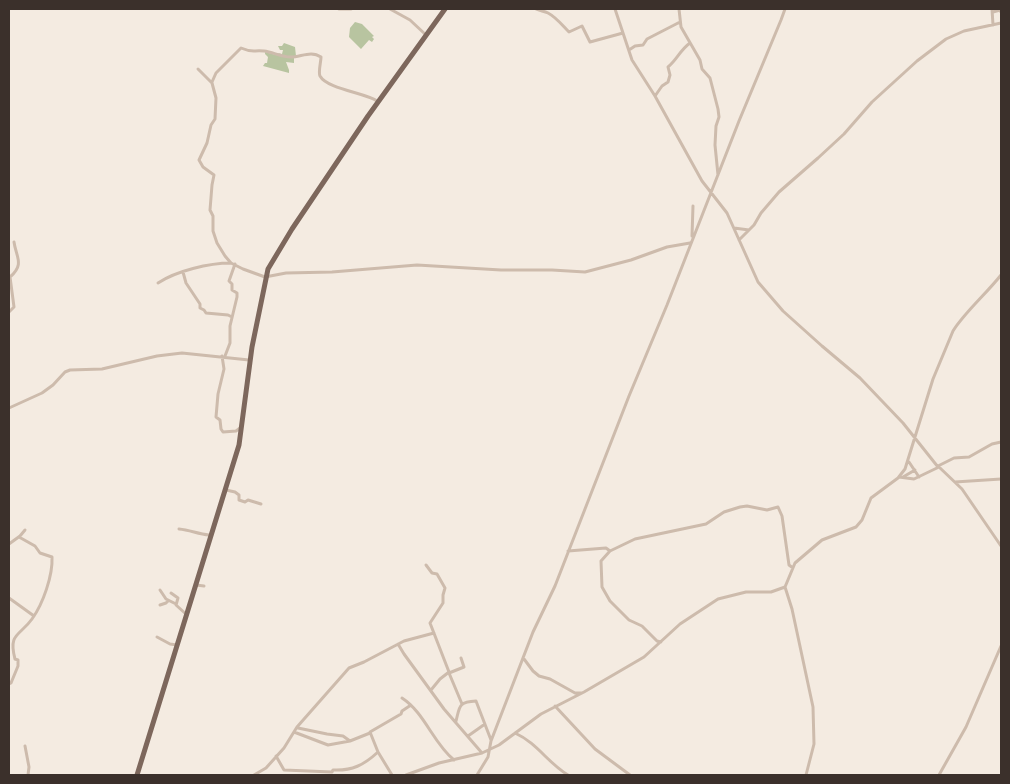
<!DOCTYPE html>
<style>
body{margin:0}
#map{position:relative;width:1010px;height:784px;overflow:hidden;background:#f4ebe1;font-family:Montserrat,sans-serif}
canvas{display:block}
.frame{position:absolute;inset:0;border:10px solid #3b302b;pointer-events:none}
</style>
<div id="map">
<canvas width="1010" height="784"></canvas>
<div class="frame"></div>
</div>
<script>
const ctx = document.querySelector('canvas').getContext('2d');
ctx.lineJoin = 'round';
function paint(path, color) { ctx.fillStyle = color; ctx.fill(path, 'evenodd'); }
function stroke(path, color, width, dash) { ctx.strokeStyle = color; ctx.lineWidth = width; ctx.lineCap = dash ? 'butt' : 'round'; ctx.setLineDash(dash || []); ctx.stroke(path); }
paint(new Path2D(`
 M355 22 362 24 374 36 372 37 374 39 372 42 369 40 361 49 349 37 350 28Z
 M284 43 295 47 296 56 294 58V63L286 62 289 70V73L263 66 265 63H267L268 57 265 54V52L280 56 278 53 282 54 283 50H280L278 46H282Z`), '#b8c4a0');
stroke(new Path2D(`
 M339 9H351
 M390 9 410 20 426 35
 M536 9C540 11 544 11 548 13 556 17 563 26 569 32L582 26 590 42 623 33
 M615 9 632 60 655 96 702 181 727 213 758 282 783 311 822 346 860 378 903 423 938 467
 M679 9 681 27 700 60 702 69 710 78 718 109 719 117 716 126 715 145 718 175
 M992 9 993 25
 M993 12 1000 10 1001 12
 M629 50 635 46 643 45 647 39 680 22
 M198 69 212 83 216 98 215 119 211 125 207 143 199 160 203 167 214 175 212 185 210 210 213 216V231L217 243 225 256 231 263 243 269 265 277 286 273 332 272 417 265 501 270H552L585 272 631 260 667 247 690 243
 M212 82 216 73 241 48C252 53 253 50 264 51 273 52 281 57 291 57 301 57 311 50 321 57 321 62 318 72 320 76 327 89 366 93 377 101
 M655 96 662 86 668 82 670 75 668 67C677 60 680 50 690 43
 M734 228 749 230
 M692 236 693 206
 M739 240 754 225 761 213 779 192 818 158 844 134 872 102 917 61 946 39 964 31 1001 23
 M183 272 186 283 200 304V308L204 310 206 313 228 315 232 317
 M158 283C176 271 209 263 231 263
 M9 312 14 307 10 277C25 264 16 257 14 242
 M222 356 224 369 218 394 216 417 220 420 221 429 223 432 236 431 240 428
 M225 356 230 343V326L237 297V293L232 290V284L229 281 235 264
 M9 408 42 393 53 385 65 372 70 370 102 369 157 356 182 353 249 360
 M909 462 919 477
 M938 466 954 458 969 457 992 444 1001 442
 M899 477 914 479 939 467 962 489 1001 546
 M903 477 915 470
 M955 482 1001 479
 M226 490 235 492 239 495V500L245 502 248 500 261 504
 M179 529C190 530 198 534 209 535L210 537
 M9 544 20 536 25 530
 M568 551 606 548 610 551 635 539 706 524 724 512 740 507 747 506 767 510 778 507 782 516 789 565 793 568
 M610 551 601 561 602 587 610 601 629 620 642 626 657 641 661 642
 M426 565 432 573 437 574 445 588 443 595V603L430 623 449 672 440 679 431 690
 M196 585 204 586
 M785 587 792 609 813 707 814 744 806 775
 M160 590 166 599 176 604
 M171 593 178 598 176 605 187 615
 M9 598 34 616
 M160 605 166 603 168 601
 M157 637 170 644 177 645
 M398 644 404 654 444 709 482 753
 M461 658 464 667 449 673 462 704
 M524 659 533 671 539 676 550 679 575 693H582
 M9 684 11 683 18 666V660L15 659C8 633 20 636 32 619 43 604 53 575 52 557L40 553 35 546 19 537
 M402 698C425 713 433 743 454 760
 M555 706 595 749 630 775
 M456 721C460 706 458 702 476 701L491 740
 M298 728 327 734 343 736 350 741
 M294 732 328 745 350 741 370 733
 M515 733C537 743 548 763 568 775
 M468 736 485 724
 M25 746 29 767 28 775
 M276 756 284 770 332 772 333 770C352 771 364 765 378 752
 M254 775 266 768 284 748 297 727 349 668 364 662 404 641 434 633
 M392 775 378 752 370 732 401 714 402 711 411 705
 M406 775 439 763 482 753 499 745 541 714 584 692 644 657 680 624 718 599 746 592H771L785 587 795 563 822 540 856 527 862 520 871 498 898 478 905 469 933 379 953 331C964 313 987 293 1001 275
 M477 775 488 757 491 741 533 632 555 586 629 396 667 305 739 121 781 20 785 9
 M939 775 966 727 1001 646`), '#cdbbac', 3);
stroke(new Path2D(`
 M137 775 239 445 252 347 268 269 292 229 368 116 445 9`), '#7d675c', 5);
</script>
